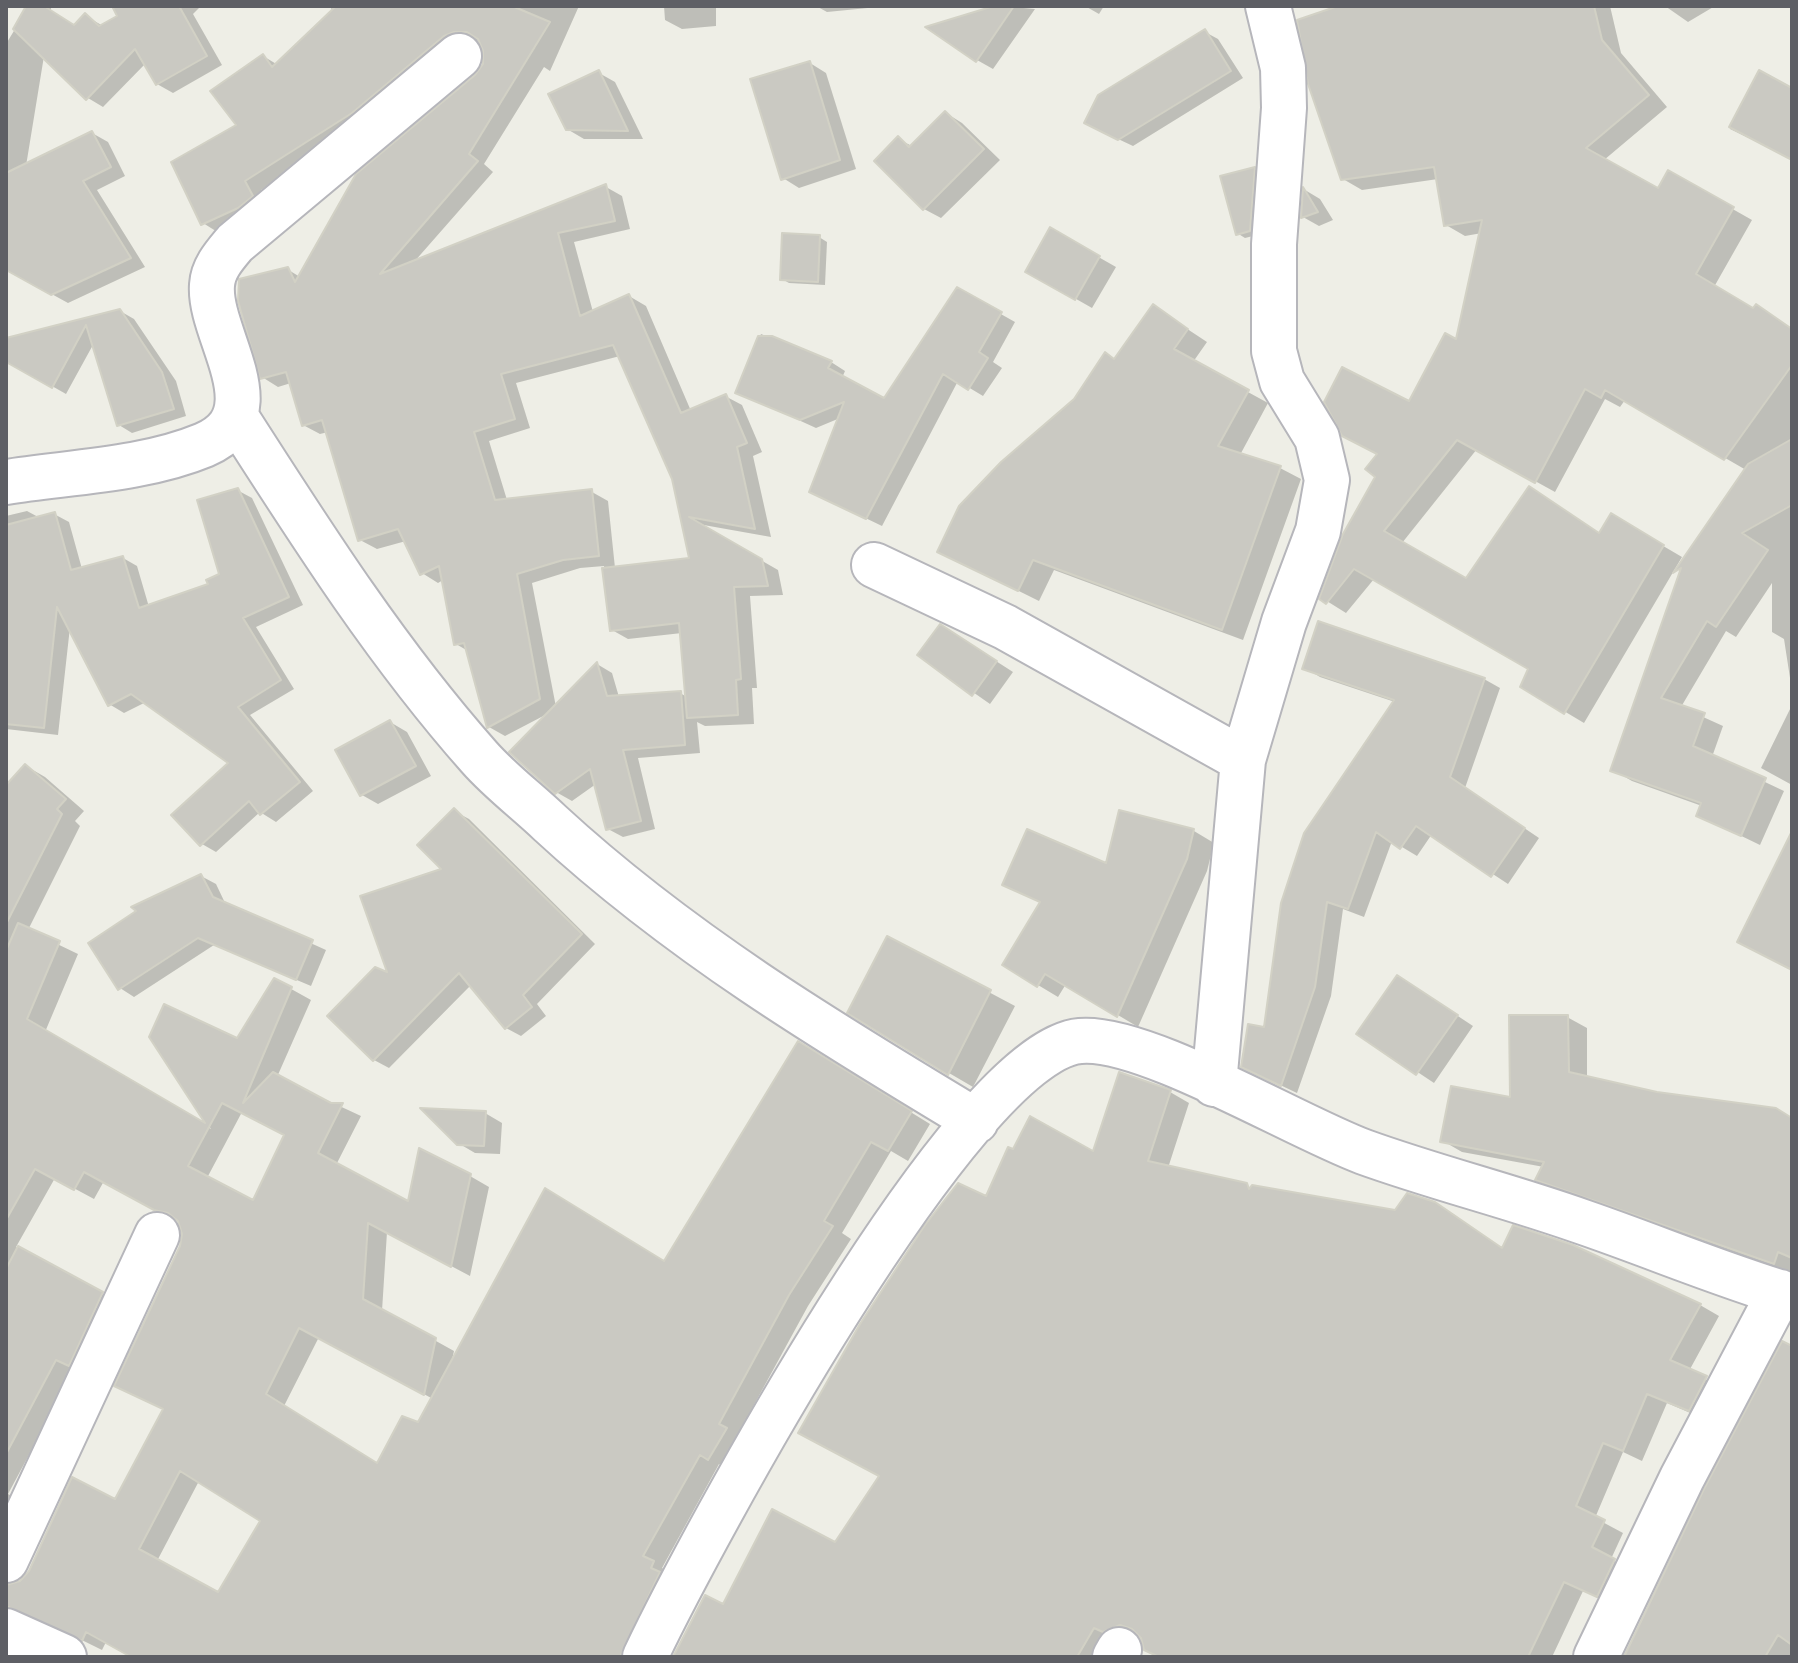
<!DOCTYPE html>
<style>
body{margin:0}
#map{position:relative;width:1798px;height:1663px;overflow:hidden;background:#eeeee6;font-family:"PT Sans Narrow",sans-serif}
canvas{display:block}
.frame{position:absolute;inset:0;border:8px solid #5e5f65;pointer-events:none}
</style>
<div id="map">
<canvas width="1798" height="1663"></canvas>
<div class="frame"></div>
</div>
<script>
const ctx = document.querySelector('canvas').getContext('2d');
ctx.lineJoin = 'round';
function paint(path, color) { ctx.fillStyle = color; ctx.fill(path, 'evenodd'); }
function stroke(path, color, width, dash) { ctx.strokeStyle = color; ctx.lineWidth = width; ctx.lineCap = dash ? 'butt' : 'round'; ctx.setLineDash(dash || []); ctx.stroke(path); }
paint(new Path2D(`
 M29 6H51V12L75 27 86 16 103 26 139 6H201L193 14 222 65 173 93 157 84 146 63 103 107 88 98 44 56 26 166 92 133 108 142 125 176 97 190 145 267 68 303 6 269V44Z
 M330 6H579L550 71 544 67 484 164 493 172 414 262 606 187 622 196 630 229 574 242 593 312 629 296 646 306 691 411 725 396 742 405 762 452 753 456 771 537 698 524 778 570 783 595 750 596 757 688H752L754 724 705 726 697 722 700 753 638 758 655 829 623 837 608 829 596 784 572 801 556 792 549 713 505 736 489 727 468 651 456 644 443 580 438 583 422 573 406 541 377 549 360 540 328 432 320 434 303 425 291 383 278 387 262 377 287 269 300 277 485 65 486 52 480 40 460 45 369 122 261 190 268 205 219 233 203 223 263 56 278 65 333 12ZM620 356 674 478 691 560 615 568 608 501 592 492 507 500 489 441 530 428 516 383ZM604 566 612 630 628 639 682 633 687 697 680 693 619 697 612 673 597 664 556 707 532 583 580 568Z
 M664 6H716V26L682 29 665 20Z
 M816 6H888L827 12Z
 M1001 6 1035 9 993 69 977 60Z
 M1085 6H1104L1099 14Z
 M1361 6H1610L1621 53 1667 107 1604 160 1659 191 1669 173 1752 220 1714 287 1754 310 1757 306 1792 329V691L1784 639 1772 632V583L1736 637 1726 631 1681 707 1723 726 1712 757 1784 791 1760 845 1698 815 1702 806 1632 781 1613 770 1746 470 1625 400 1620 407 1605 399 1555 492 1477 449 1402 543 1467 581 1601 535 1612 516 1682 557 1584 723 1522 686 1530 668 1374 579 1346 613 1322 598 1410 404 1458 342 1482 233 1465 236 1446 225 1438 179 1362 190 1343 179Z
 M1665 6H1715L1688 22Z
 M1205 32 1218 39 1243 78 1133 146 1099 130Z
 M810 63 826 73 856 169 799 188 783 178Z
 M599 73 615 82 643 139H584L567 129Z
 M1760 73 1792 90V159L1730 129Z
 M946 113 962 123 1000 160 941 218 924 209 877 161 898 139 912 146Z
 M1254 169 1262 173 1257 235 1245 238 1237 233Z
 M1305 190 1320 199 1333 220 1319 226 1303 217Z
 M1051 230 1116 267 1092 308 1027 271Z
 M819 237 827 242 825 285 789 283 782 279Z
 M958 290 1015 322 993 362 1002 368 983 396 958 381 882 526 826 499 840 418 816 428 737 392 761 334 831 362 845 371 842 378 884 401Z
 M1154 307 1207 342 1193 362 1268 403 1240 455 1280 468 1301 479 1243 640 1054 570 1039 601 940 552 1115 361Z
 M120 311 134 319 176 381 186 416 132 433 119 425 94 343 66 394 6 360V340Z
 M237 490 252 498 303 605 256 627 294 689 250 715 313 791 276 822 260 812 216 852 202 844 231 763 146 702 124 713 109 704 70 627 58 735 6 729V516L27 511 40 518 54 514 69 522 82 569 123 558 137 566 149 607 211 585 222 575Z
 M957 636 1013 672 990 704 920 655Z
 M1305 668 1484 679 1500 688 1465 788 1539 838 1508 884 1432 834 1417 856 1392 841 1364 917 1343 909 1331 996 1297 1093 1259 1075 1266 1029 1395 702 1320 677Z
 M1792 705V785L1761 768Z
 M390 722 407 732 431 776 378 804 362 795Z
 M26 766 45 777 84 811 75 821 80 826 28 930 78 954 45 1032 211 1129 151 1036 238 1041 275 980 311 1000 277 1077 361 1116 336 1165 409 1204 470 1176 489 1187 470 1276 387 1232 382 1311 454 1351 452 1360 665 1263 818 1055 930 1124 908 1161 891 1151 842 1233 851 1239 808 1306 737 1436 745 1441 728 1469 719 1464 662 1568 672 1574 642 1657H134L106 1642 102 1650 37 1618 25 1616 6 1627V1587L21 1583 116 1502 165 1410 117 1386 182 1246 184 1233 180 1221 104 1181 94 1199 55 1178 16 1247 121 1305 75 1369 8 1494 28 1505 6 1552V788ZM242 1112 286 1135 254 1202 207 1178ZM319 1337 433 1399 419 1425 378 1465 284 1406ZM199 1481 263 1521 219 1595 157 1561Z
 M454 811 469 819 595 944 537 1004 546 1016 521 1036 506 1028 471 985 389 1068 374 1060 391 976 445 870Z
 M1121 812 1194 831 1214 843 1207 871 1138 1027 1066 984 1058 997 1038 985 1041 903 1005 884 1107 865Z
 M201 876 216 884 226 905 326 950 311 986 214 945 134 997 120 988Z
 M887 938 1015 1006 973 1087 949 1073Z
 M1414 987 1473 1026 1434 1083 1359 1033Z
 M1567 1017 1587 1028V1078L1792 1119V1273L1557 1190 1538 1179 1544 1167 1462 1152 1443 1141 1512 1100Z
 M1170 1092 1189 1103 1168 1168 1252 1189 1396 1212 1434 1203 1504 1249 1700 1305 1719 1316 1689 1371 1725 1389 1709 1421 1667 1403 1642 1461 1623 1452 1595 1518 1623 1533 1611 1559 1633 1572 1617 1607 1583 1591 1552 1657H1159L1139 1635 1103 1657H675L724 1606 836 1544 881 1476 987 1199 1094 1154Z
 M485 1113 502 1123 500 1154 475 1153 458 1143Z
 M1783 1344 1792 1348V1657H1623Z`), '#0003');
const building = new Path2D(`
 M26 6H44L74 25 85 13 99 26 117 16 112 6H179L207 56 156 85 135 49 86 100 13 29Z
 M336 6H512L550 22 469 154 478 161 380 274 606 184 615 221 558 233 580 316 629 294 681 413 726 394 747 443 737 447 755 529 689 517 762 559 768 586 734 587 741 679 736 680 738 715 687 718 679 623 610 631 602 568 689 558 672 479 613 345 501 374 515 419 474 432 495 500 592 489 599 556 563 560 517 574 540 699 487 728 464 643 454 645 439 566 420 575 398 529 358 541 322 420 302 426 286 372 260 379 238 301 239 279 288 267 295 282 356 174 475 75 483 64V51L478 39 467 32H454L444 36 352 113 245 181 253 196 238 208 201 225 171 162 236 125 210 91 263 54 272 67Z
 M994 6H1014L976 62 925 27Z
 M1338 6H1594L1602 40 1649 95 1586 148 1658 188 1668 170 1734 207 1696 274 1753 308 1756 304 1792 329V365L1724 460 1605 390 1601 398 1585 389 1535 483 1457 440 1384 531 1466 578 1529 486 1599 533 1611 513 1664 545 1564 714 1520 687 1528 669 1354 569 1326 604 1319 599 1343 534 1375 477 1365 469 1377 454 1342 436 1324 402 1342 367 1409 401 1445 333 1456 339 1482 220 1444 226 1434 167 1341 180 1308 84 1297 20Z
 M1205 29 1231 71 1118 140 1084 123 1098 95Z
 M810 61 840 160 781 180 750 79Z
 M599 70 628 131 566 130 548 94Z
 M1759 70 1792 88V160L1729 127Z
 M945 111 984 149 923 210 874 161 898 136 909 147Z
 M92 131 111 167 83 181 131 258 51 295 6 270V173Z
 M1255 167 1250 231 1236 235 1220 176Z
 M1303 187 1318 212 1301 218Z
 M1050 227 1100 256 1075 300 1025 272Z
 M782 233 820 235 818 282 780 280Z
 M957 287 1002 312 979 352 988 358 968 390 943 374 866 519 809 492 844 402 800 420 735 393 758 336H772L832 361 828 368 884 398Z
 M1153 304 1188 329 1174 349 1249 390 1218 446 1281 466 1222 630 1033 560 1018 591 937 552 959 506 1001 462 1074 399 1105 352 1114 359Z
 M120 309 162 372 174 409 117 426 86 325 52 388 6 362V338Z
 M1792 439V505L1742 533 1768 550 1716 627 1707 621 1661 698 1705 713 1693 746 1766 778 1741 836 1696 816 1701 803 1610 771 1681 568 1673 573 1748 464Z
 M238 488 289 597 243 618 281 680 238 707 300 782 260 815 249 801 200 846 171 815 228 763 131 694 108 706 57 607 44 728 6 724V525L55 512 71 570 123 556 139 608 208 584 206 580 219 574 197 500Z
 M1318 621 1485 678 1450 777 1525 828 1491 877 1416 826 1400 849 1376 832 1348 909 1327 902 1315 987 1281 1086 1241 1067 1248 1024 1264 1027 1281 903 1304 833 1394 700 1302 669Z
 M940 624 997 661 972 696 917 655Z
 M597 662 607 696 681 691 685 745 623 750 641 821 606 830 590 769 555 794 509 752Z
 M390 720 416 766 360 796 335 750Z
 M25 764 66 799 57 809 62 814 6 924V785Z
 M454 808 582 934 523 995 532 1007 505 1029 459 973 373 1061 327 1016 375 967 387 972 360 896 441 869 417 845Z
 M1119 810 1194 829 1187 859 1117 1017 1045 974 1037 987 1002 965 1040 902 1002 885 1027 829 1106 863Z
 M1792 831V970L1737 942Z
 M201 874 213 897 313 940 296 980 198 938 118 990 88 943 136 911 131 907Z
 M18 923 60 941 27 1019 205 1123 149 1037 164 1004 237 1038 274 978 292 987 243 1103 273 1072 331 1103H343L318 1153 408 1201 419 1148 471 1174 451 1267 368 1223 363 1299 436 1338 424 1395 299 1328 266 1394 377 1463 402 1416 418 1422 545 1188 664 1261 798 1041 912 1111 888 1151 871 1142 824 1221 833 1226 789 1295 719 1424 727 1428 708 1460 700 1455 643 1556 654 1561 651 1568 660 1572 620 1657H131L86 1632 82 1641 6 1606V1585L20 1581 29 1571 72 1477 115 1499 163 1409 114 1386 180 1246 182 1234 178 1221 168 1213 154 1210 84 1172 74 1190 35 1169 6 1220V951ZM222 1103 284 1135 253 1200 188 1166ZM180 1471 260 1521 218 1592 139 1549Z
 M887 936 991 990 948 1075 847 1013Z
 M1397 975 1458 1015 1416 1075 1356 1034Z
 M1509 1015H1568L1569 1072 1657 1092 1776 1108 1792 1118V1258L1778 1252 1774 1264 1535 1180 1544 1162 1440 1142 1451 1086 1510 1097Z
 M1119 1072 1171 1090 1148 1161 1247 1183 1249 1189 1252 1185 1395 1210 1407 1193 1435 1202 1502 1248 1513 1225 1573 1245 1701 1304 1670 1360 1707 1376 1689 1411 1647 1394 1623 1451 1603 1443 1576 1506 1605 1520 1592 1547 1615 1559 1597 1597 1564 1582 1528 1657H1159L1144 1650 1141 1638 1132 1629 1120 1625 1103 1632 1094 1628 1077 1657H673L705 1595 723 1604 772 1509 835 1542 879 1476 798 1433 860 1324 925 1225 958 1183 986 1196 1008 1147 1013 1149 1030 1116 1093 1151Z
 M420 1108 486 1111 484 1146 457 1145Z
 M18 1246 103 1292 69 1366 56 1360 6 1454V1269Z
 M1782 1341 1792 1346V1645L1778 1635 1765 1657H1624L1704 1489Z`);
paint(building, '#cac9c2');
stroke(building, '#d2d1c5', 2);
const street = new Path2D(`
 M236 417C311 534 386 652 479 757 500 781 527 801 550 823 679 942 826 1031 976 1121
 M6 482C70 472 144 470 204 445 277 414 208 335 212 285 213 268 225 255 235 243L459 56
 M874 565 1005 627 1243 760
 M1214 1084 1243 760 1284 622 1318 531 1327 480 1317 438 1282 381 1274 351V244L1284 108 1283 68 1268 6
 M6 1560 157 1235
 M6 1631 64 1657
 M645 1657C698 1545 963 1051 1080 1041 1144 1035 1296 1127 1364 1152 1436 1178 1510 1196 1583 1222 1653 1246 1721 1275 1792 1296
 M1115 1657 1119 1650
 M1596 1657 1682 1478 1780 1292`);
stroke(street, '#b6b6bb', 48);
stroke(street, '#fff', 44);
</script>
